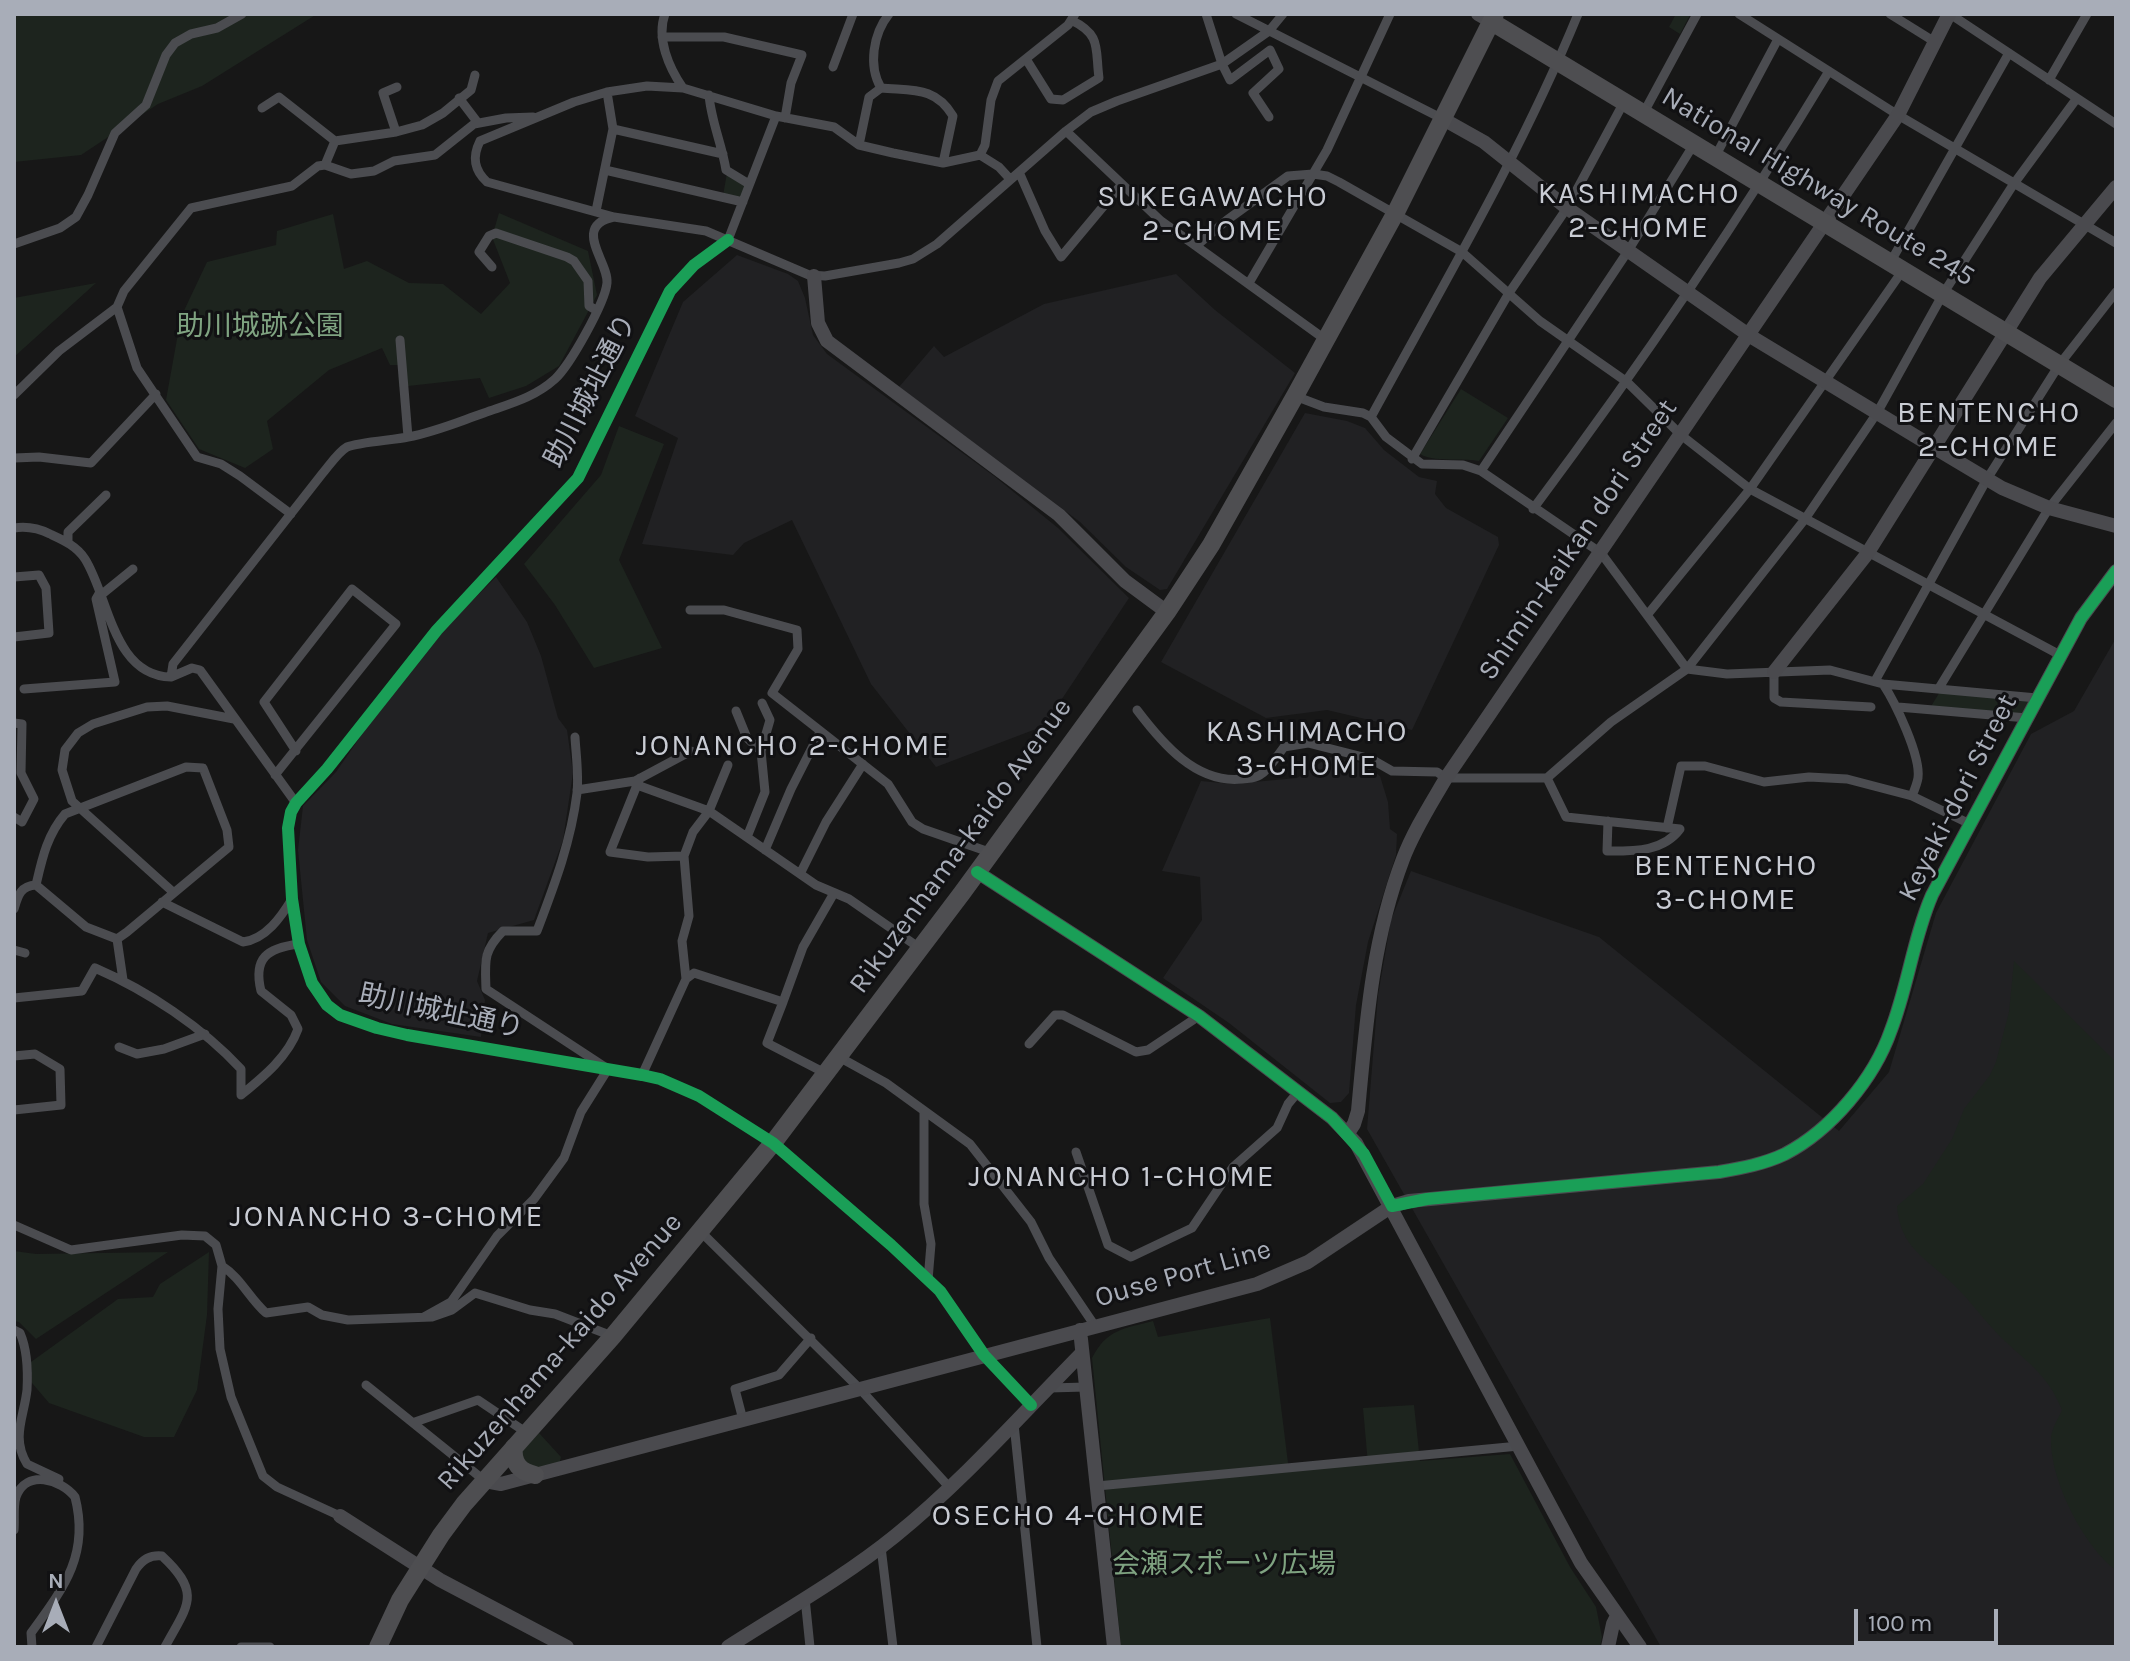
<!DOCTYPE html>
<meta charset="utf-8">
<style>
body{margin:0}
#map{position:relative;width:2130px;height:1661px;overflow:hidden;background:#171717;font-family:Karla,sans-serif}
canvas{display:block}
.frame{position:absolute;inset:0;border:16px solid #a8adb8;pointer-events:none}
.north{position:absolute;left:16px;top:1565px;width:80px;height:80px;-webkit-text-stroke:6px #111113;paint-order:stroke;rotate:0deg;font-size:22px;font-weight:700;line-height:32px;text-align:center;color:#a8adb8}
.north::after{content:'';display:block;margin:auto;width:28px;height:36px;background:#a8adb8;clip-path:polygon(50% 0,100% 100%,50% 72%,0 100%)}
.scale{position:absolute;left:1854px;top:1609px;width:144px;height:36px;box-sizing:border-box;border:4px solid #a8adb8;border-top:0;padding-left:10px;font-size:24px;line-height:28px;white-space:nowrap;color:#a8adb8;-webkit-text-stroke:6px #111113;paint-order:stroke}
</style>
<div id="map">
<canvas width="2130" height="1661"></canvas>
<div class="frame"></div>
<div class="north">N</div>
<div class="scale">100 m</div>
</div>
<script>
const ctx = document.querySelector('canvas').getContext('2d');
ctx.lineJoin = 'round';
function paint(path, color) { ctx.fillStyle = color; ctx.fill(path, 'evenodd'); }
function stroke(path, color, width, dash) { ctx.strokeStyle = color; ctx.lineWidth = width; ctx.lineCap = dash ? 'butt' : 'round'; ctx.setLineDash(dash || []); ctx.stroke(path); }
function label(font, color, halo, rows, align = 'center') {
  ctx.font = font + ' Karla,"Noto Sans JP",sans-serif'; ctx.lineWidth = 6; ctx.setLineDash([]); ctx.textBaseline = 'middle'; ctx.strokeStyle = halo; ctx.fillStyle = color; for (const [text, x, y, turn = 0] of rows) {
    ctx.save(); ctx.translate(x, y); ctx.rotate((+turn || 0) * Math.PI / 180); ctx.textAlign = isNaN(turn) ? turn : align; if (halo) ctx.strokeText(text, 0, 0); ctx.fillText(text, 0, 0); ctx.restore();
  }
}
paint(new Path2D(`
 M737 255 788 274 798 281 805 298 813 335 827 354 994 476 1058 528 1129 598 1044 726 936 767 871 684 792 520 744 543 733 555 642 544 678 438 635 416 683 302Z
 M1176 274 1215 310 1295 373 1167 589 1160 590 1126 567 1080 522 899 387 934 346 944 357 1044 304Z
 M1305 413 1347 421 1365 428 1384 450 1419 477 1437 481 1435 494 1446 508 1498 537 1499 545 1412 730 1327 710 1266 718 1161 662Z
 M496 577 527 622 541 656 558 718 567 730 573 773 563 840 534 920 488 933 477 981 485 1000 481 1037 392 1024 345 1006 321 982 307 940 298 850 303 806 336 772 365 730 451 622Z
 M2116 638V1647H1661L1367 1129 1378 995 1391 920 1411 871 1599 937 1839 1131 1889 1072 1936 913 2031 734 2074 711Z
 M1329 757 1362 763 1380 776 1388 802 1390 829 1397 834 1396 855 1368 942 1356 1005 1349 1093 1341 1102 1330 1103 1229 1023 1163 978 1202 920 1200 877 1162 871 1201 781 1232 784 1297 778Z`), '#212123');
paint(new Path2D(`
 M14 14H317L202 86 158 104 81 155 14 162Z
 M1676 14 1690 15 1680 34 1669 27Z
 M727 173 748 185 742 201 723 196Z
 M499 213 588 251 597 295 559 366 526 386 489 398 480 378 399 387 398 365H390L382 348 329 370 267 421 273 449 245 468 199 449 166 400 181 317 207 262 276 245 277 231 333 214 344 269 367 261 409 283 443 284 481 314 510 283 492 237Z
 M96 283 14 357V298Z
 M1461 389 1508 418 1479 461C1461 457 1434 463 1420 454Z
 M619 426 664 444 619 560 662 648 594 668 555 605 524 564 601 475Z
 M1941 690 2034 700 2026 716 1930 708Z
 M2014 961 2116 1062V1570C2084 1547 2050 1480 2051 1439 2051 1430 2058 1419 2062 1410 2046 1370 2022 1360 1994 1330 1980 1315 1968 1298 1953 1284 1926 1258 1900 1248 1897 1206L1923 1184 1952 1139 1964 1109 1990 1075 1996 1062 2009 1012Z
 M14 1251 36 1254 168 1252 36 1339 19 1322 14 1321Z
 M209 1252 207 1315 197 1390 174 1437H144L49 1403 32 1383 31 1362 118 1299 153 1297 160 1284Z
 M1270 1318 1289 1471 1368 1464 1363 1408 1414 1405 1420 1461 1510 1454 1570 1567 1596 1607 1602 1637 1600 1647H1121L1092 1358C1107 1329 1123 1329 1153 1321L1158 1337Z
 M539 1433 561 1457 559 1465 535 1471 523 1463 520 1453Z`), '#1d241e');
stroke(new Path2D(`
 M665 14C656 38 669 68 683 88
 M1206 14 1222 64 1230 80 1270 50 1279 69 1253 93 1269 117
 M1236 14 1443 119
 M1739 14 1898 115 2116 243
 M1890 14 1935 42
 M1950 14 2116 124
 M662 37H724L802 55 791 83 785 118
 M1026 59 1051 99 1063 100 1099 78C1095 48 1102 35 1071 20
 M833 67 853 14
 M2049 80 2087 14
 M881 88C868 66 873 34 889 14
 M709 95C711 121 722 144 726 170L749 184
 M459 98 478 123
 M262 108 279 97 335 141 325 165
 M1643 114 1697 14
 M613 129 723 154
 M1066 131 1161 221 1196 246 1227 220 1288 176 1313 174 1327 176 1339 182 1462 252 1540 321 1627 382 1681 435 1750 489 2060 655
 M396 132 383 93 397 87
 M335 141 396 132 422 125 443 113 471 90 475 75
 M859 145 869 97 881 88C912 91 935 86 953 116L943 163
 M980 155 985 145 991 100 998 81 1068 25 1075 14
 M1715 157 1778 39
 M605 170 743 202
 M1019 172 1045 231 1061 257 1122 184
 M596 211 613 129 607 92
 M614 217 487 182C474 170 472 157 480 141L574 102 607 92 647 86 683 88 776 116 834 127 859 145 893 153 943 163 980 155 999 167 1010 179
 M728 240 694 265 670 291 578 478 437 630 327 769 296 803 291 812 288 828 292 899 299 944 312 983 327 1005 340 1015 377 1028 407 1035 642 1075 660 1079 699 1096 773 1143 891 1245 940 1291 984 1355 1031 1405
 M728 240 776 116
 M14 244 60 228 76 217 88 195 115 133 146 105 166 55 175 43 191 34 217 28 242 14
 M1196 246 1326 340
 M1890 263 2009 53
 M492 267 479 252 489 236 496 233 567 257 574 261 588 281 589 306 596 310
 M1249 283 1327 150 1390 14
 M117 307 137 368 197 457 221 464 240 476 291 514
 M400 340 408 437
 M14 395 59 351 117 307 124 291 191 208 292 186 318 166 325 165 351 174 374 171 394 161 435 155 474 124 506 118 533 117
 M1295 396 1324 407 1363 413 1371 417 1386 437 1422 464 1463 465 1481 471 1601 553 1687 669 1727 674 1830 670 1883 684 2037 698
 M1371 417C1443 285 1521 153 1578 14
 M14 458 39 457 91 463 156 394
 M1412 459 1509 293 1567 208 1624 102
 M1481 471 1628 251 1694 144
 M1533 509C1639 367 1738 222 1829 71
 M14 528C27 526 38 528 50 534 63 540 77 546 85 559 109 597 113 676 171 677
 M68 542V532L106 495
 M14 577 39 575 46 588 49 633 14 637
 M101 595 133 569
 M690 610H724L797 630 798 649 772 693 888 784 912 822 923 829 992 853
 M1648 614 1750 489 1903 270
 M1774 672V698L1781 702 1871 707
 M1875 681 1987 479 2059 365 2116 292
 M1883 684C1895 702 1921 756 1918 778 1917 784 1914 791 1912 796
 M1939 688 2049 508 2116 423
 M24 689 115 682 96 599 100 592
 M1898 707 2027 718
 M1137 710C1162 743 1196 784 1242 779 1248 778 1254 779 1260 775 1270 769 1277 756 1284 747L1308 743 1371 759 1392 771 1437 772 1446 778H1547L1611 722 1687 669 1805 519 1877 413 1943 294 2013 185 2077 98
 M736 711 747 738 761 751
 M14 723 22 724 21 773 34 799 22 822 14 817
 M728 765 709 811 816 885 849 899 921 949
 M186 767 203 768 227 830 229 847 127 932 117 939 86 927 36 885C42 859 47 835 65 814Z
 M275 775 396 624 352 589 264 702 296 751
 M1547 778 1566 817 1680 829C1663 852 1634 851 1607 851L1608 821
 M637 785 709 811 693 832 684 856 648 857 610 852 637 785 640 778
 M577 790 635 781 691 751
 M296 803 200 670 192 668 171 677 173 664 322 474C329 466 338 452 347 447 359 442 394 440 408 437 435 432 458 422 484 413 509 404 534 398 555 379 570 365 605 303 607 283 609 262 571 226 614 217L706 231 809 275 825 276 899 263 913 259 937 244 1066 131 1091 112 1117 101 1222 64 1269 31 1283 14
 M1667 828 1681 766H1705L1764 782 1809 777 1847 779 1912 796 1970 824
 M747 837 765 792 761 751 770 720 762 703
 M765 850 791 789 820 732
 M684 856 689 916 682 941 686 979
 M800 874 826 822 863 764
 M173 892 72 801 62 770 65 750 78 733 93 724 147 707 167 706 234 719
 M162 902 243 942C266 939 281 917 292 899
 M14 909C18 896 20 886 36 885
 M117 939 123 980
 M14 950 25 953
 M14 998 82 991 95 968C148 991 202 1027 241 1069V1095C263 1077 288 1057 298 1029L291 1015 261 991C253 958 267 948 299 944
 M783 1002 803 947 834 893
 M1029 1044 1055 1015H1063L1136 1052 1148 1050 1199 1016
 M119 1047 137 1054 164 1049 205 1034
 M14 1056 35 1054 60 1069 61 1105 14 1110
 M839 1057 886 1083 970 1144 1031 1222 1049 1258 1095 1326
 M642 1075 686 979 694 973 783 1002 767 1043 827 1074
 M924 1112V1204L931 1244 928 1280
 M1076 1152 1108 1245 1131 1257 1192 1228 1233 1167 1277 1128 1288 1104 1298 1092
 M14 1225 71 1250 182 1235 205 1236 216 1245 222 1266 218 1309 220 1349 231 1397 263 1476 277 1487 340 1516
 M701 1232 860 1389 950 1488
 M222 1266C241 1278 249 1298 266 1313L308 1307 322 1315 348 1320 432 1317 452 1310 475 1293 530 1310 555 1314 612 1336
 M424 1317 451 1302 497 1236 534 1199 564 1158 581 1112 608 1069 486 989C485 961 483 951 503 931H537C554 886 571 842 577 793 579 775 576 755 575 737
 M14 1330 20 1333C27 1349 28 1372 27 1390 24 1417 11 1438 27 1464L59 1479
 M366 1385 485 1481
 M1049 1388 1086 1387
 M743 1420 735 1389 779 1375 811 1338
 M415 1422 478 1400 527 1433
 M1014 1424 1037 1647
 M1097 1486 1519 1446
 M14 1530C15 1519 13 1507 16 1497 26 1469 61 1479 75 1497 90 1555 63 1589 31 1633L32 1647
 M881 1547 893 1647
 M805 1598 810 1647
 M96 1647 136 1569C143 1559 150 1555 162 1556 203 1594 187 1606 165 1647
 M241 1647H270`), '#4b4c50', 9);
stroke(new Path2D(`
 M1478 14 1492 22
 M1443 119 1484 142 1567 208 1750 336 1935 448 2002 488 2049 508 2116 526
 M814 276 818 323 827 341 1059 515 1125 581 1167 612
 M1774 672 1867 554 2040 278 2116 187
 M977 872 1199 1016 1332 1118 1356 1143 1581 1563 1640 1647
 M1348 1133 1354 1124 1358 1111C1366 1025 1372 940 1403 859 1414 830 1431 804 1446 778L1898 115 1949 14
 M1080 1330 1114 1647
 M485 1481 501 1484 535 1475 1257 1284 1308 1262 1392 1206 1409 1201 1719 1172C1742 1168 1764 1164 1785 1154 1831 1130 1874 1079 1891 1030 1908 986 1913 939 1932 895L2081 618 2116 571
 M340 1516 440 1580 567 1647
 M728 1647C784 1611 843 1578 895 1536 963 1481 1021 1415 1082 1353
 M1608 1647 1613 1624 1617 1616`), '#4a4a4e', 14);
stroke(new Path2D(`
 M1492 22 2116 399
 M514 1447C512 1463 520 1472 535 1475
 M378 1647 400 1600 441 1535 464 1504 613 1336 773 1143 962 893 1167 612 1211 545 1295 396 1396 212 1495 14`), '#4e4e51', 18);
stroke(new Path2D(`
 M728 240 694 265 670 291 578 478 437 630 327 769 296 803 291 812 288 828 292 899 299 944 312 983 327 1005 340 1015 377 1028 407 1035 642 1075 660 1079 699 1096 773 1143 891 1245 940 1291 984 1355 1031 1405
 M977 872 1199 1016 1332 1118 1364 1154 1392 1206 1427 1199 1719 1172C1742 1168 1764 1164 1785 1154 1831 1130 1874 1079 1891 1030 1908 986 1913 939 1932 895L2081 618 2116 571`), '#1a9f57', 12);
label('28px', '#a8adb8', '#111113', [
 ["National Highway Route 245",1818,187,31],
 ["助川城址通り",591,391,-63],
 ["Shimin-kaikan dori Street",1578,540,-56],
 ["Keyaki-dori Street",1958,798,-63],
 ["Rikuzenhama-kaido Avenue",961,846,-54],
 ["助川城址通り",441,1012,12],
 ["Ouse Port Line",1183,1274,-16],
 ["Rikuzenhama-kaido Avenue",560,1352,-49]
]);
label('28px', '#7fa381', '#111113', [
 ["助川城跡公園",260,327],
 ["会瀬スポーツ広場",1224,1565]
]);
ctx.letterSpacing = '2px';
label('30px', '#c9ccd4', '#111113', [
 ["KASHIMACHO",1639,194],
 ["2-CHOME",1639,228],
 ["SUKEGAWACHO",1213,197],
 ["2-CHOME",1213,231],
 ["BENTENCHO",1989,413],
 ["2-CHOME",1989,447],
 ["KASHIMACHO",1307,732],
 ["3-CHOME",1307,766],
 ["JONANCHO 2-CHOME",793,746],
 ["BENTENCHO",1726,866],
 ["3-CHOME",1726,900],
 ["JONANCHO 1-CHOME",1122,1177],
 ["JONANCHO 3-CHOME",387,1217],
 ["OSECHO 4-CHOME",1069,1516]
]);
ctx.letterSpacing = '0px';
</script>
